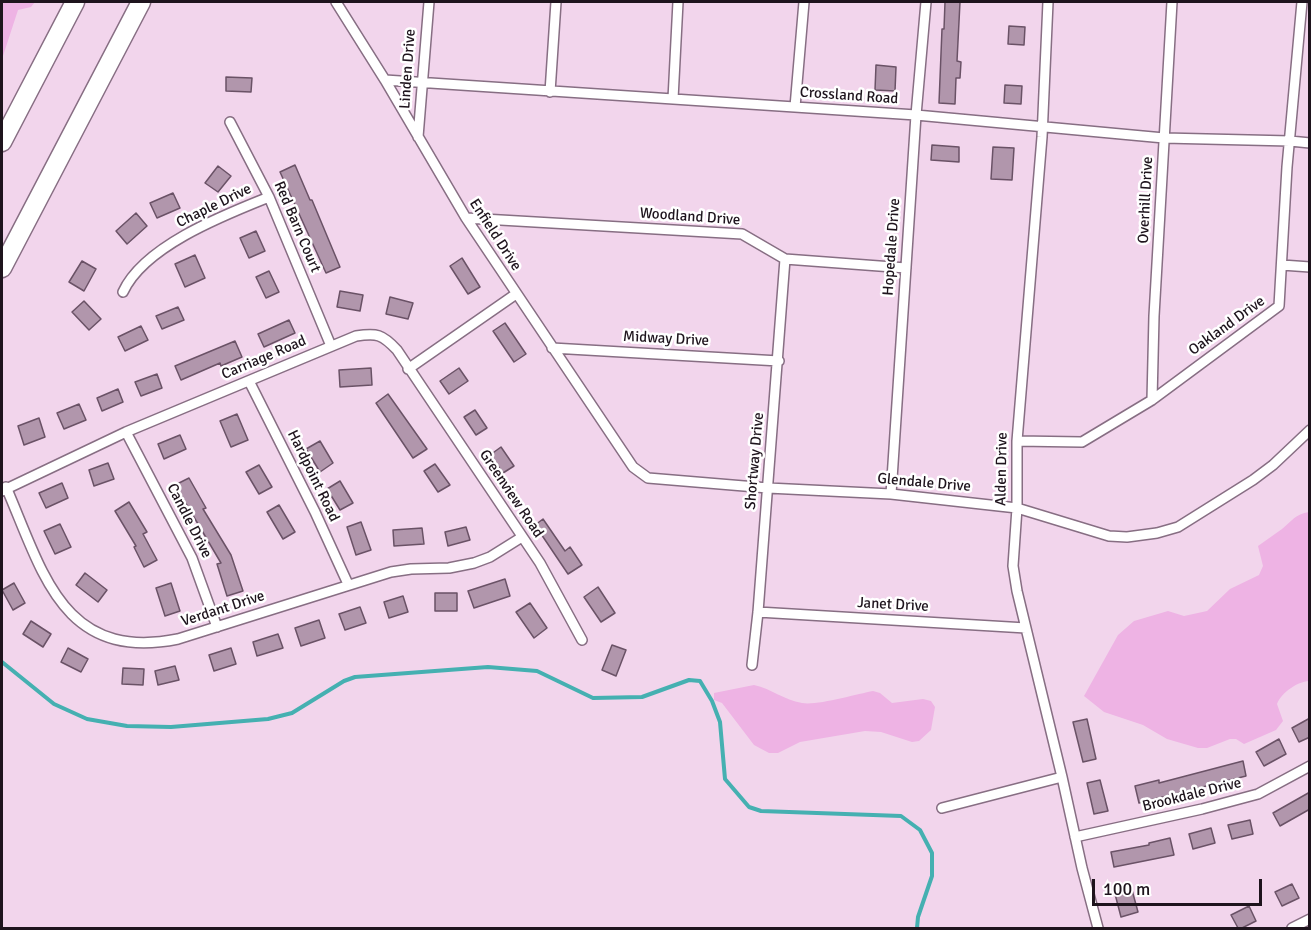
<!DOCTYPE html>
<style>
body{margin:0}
#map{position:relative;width:1311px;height:930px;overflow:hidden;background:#f2d5ec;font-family:Signika,sans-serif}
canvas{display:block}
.frame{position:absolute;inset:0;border:3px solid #1e141d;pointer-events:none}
.scale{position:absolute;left:1092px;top:879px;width:170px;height:27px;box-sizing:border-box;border:3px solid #1e141d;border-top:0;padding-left:8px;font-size:18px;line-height:21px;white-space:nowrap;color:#1e141d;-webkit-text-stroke:4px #fff;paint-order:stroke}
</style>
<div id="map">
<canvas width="1311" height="930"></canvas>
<div class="frame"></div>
<div class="scale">100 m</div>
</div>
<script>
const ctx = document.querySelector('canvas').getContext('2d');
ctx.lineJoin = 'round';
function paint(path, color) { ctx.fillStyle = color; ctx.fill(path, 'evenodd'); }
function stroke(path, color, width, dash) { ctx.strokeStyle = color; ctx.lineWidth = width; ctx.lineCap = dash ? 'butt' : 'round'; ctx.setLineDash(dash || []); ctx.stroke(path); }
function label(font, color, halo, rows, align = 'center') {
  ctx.font = font + ' Signika,sans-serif'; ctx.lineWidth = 5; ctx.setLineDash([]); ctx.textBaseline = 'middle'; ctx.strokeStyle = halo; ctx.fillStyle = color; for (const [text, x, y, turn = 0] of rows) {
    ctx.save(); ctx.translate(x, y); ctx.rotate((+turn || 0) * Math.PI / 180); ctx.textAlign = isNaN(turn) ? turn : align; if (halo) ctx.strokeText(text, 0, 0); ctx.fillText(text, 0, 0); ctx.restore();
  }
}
paint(new Path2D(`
 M4 2H35L31 7 18 10 2 59V4Z
 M1309 512V681C1297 682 1282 692 1277 704L1283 721 1276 730 1244 744 1236 739H1230L1207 748H1198L1167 739 1143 725 1104 712 1084 696 1118 635 1134 621 1168 611 1184 616 1207 611 1230 589 1259 575 1263 566 1258 546C1266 540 1274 535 1282 529 1292 521 1295 514 1309 512Z
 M754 685C772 689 784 700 802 703 816 706 857 694 873 691L880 693 892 703 923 699 931 701 935 707 931 730 919 741 912 742 881 732 865 731 800 742 778 753H769L754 745 722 703 714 700V693Z`), '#eeb3e4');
stroke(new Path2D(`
 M2 662 54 704 87 719 127 726 171 727 268 719 292 713 344 681 355 677 488 667 537 671 593 698 642 697 689 680 700 681 712 701 720 722 725 779 749 807 761 811 901 816 920 830 932 853V876L918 917 917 928`), '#45b0b1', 4);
const building = new Path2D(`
 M945 2H960L957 61 961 62 960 78H956L955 104 939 103 942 29H944Z
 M1009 26 1025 27 1024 45 1008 44Z
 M876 65 896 67 895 91 875 90Z
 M226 77 252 78 251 92 226 91Z
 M1005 85 1022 86 1021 104 1004 103Z
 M932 145 959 147V162L931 160Z
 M993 147 1014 148 1012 180 991 179Z
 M295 165 310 200H312L340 267 326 273 280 172Z
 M218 166 231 176 218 192 205 183Z
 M173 193 180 208 157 218 150 203Z
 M136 213 147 226 127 244 116 231Z
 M256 231 265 251 249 258 240 238Z
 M195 255 205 278 185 287 175 264Z
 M462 258 480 287 468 294 450 266Z
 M82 261 96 269 84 291 69 282Z
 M269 271 279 292 266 298 256 277Z
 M340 291 363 295 360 311 337 307Z
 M390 297 413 303 408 319 386 314Z
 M84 301 101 319 89 330 72 312Z
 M178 307 184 320 162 329 156 316Z
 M289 320 295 333 264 347 258 334Z
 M505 323 526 354 514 362 493 331Z
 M141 326 148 340 125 351 118 337Z
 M235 341 242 357 221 366 220 363 181 380 175 366Z
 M371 368 372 385 340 387 339 370Z
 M459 368 468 381 449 394 440 381Z
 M157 374 162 388 141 396 135 382Z
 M118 389 123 402 102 411 97 398Z
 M388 394 427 449 413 458 376 403Z
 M79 404 86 420 64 429 57 413Z
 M475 410 487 428 476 435 464 417Z
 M237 414 248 440 231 447 220 421Z
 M39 418 45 437 24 445 18 426Z
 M180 435 186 449 164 459 158 444Z
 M320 441 333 463 320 472 306 449Z
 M501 447 514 466 503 473 490 455Z
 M108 463 114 479 94 486 89 470Z
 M435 464 450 485 438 492 424 471Z
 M259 465 272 487 259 494 246 472Z
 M189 478 206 508 203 509 231 555 243 591 227 596 217 564 221 563 175 485Z
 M340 481 353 503 340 510 327 489Z
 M62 483 68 498 46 508 39 493Z
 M129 502 147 532 143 534 157 560 144 567 134 547 136 546 115 511Z
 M279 505 295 532 283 539 267 512Z
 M543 519 565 551 570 547 582 565 568 574 535 525Z
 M361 522 371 550 356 555 347 527Z
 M60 524 71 547 55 554 44 531Z
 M466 527 470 540 448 546 445 532Z
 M422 528 424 544 394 546 393 530Z
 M85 573 107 590 98 602 76 585Z
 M505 579 510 596 474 608 468 591Z
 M14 583 25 603 13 610 2 590Z
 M171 583 180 611 165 616 156 588Z
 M598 587 615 613 601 622 584 597Z
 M435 593H457V611H435Z
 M403 596 408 612 389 618 384 602Z
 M530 603 547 628 534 638 516 612Z
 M360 607 366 623 345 630 339 614Z
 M319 620 325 638 301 646 295 628Z
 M31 621 51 634 43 647 23 634Z
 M278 634 283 648 257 656 253 642Z
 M612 645 626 650 616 676 602 670Z
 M68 648 88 659 81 672 61 662Z
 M231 648 236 664 214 671 209 655Z
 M175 666 179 680 158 685 155 671Z
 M123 668 144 669 143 685 122 684Z
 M1310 718V737L1299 742 1292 728Z
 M1087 719 1096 759 1083 762 1073 722Z
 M1279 739 1286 754 1264 766 1256 752Z
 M1243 761 1246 776 1139 803 1135 786 1159 780V783Z
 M1100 780 1108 811 1094 814 1087 783Z
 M1310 792V809L1280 826 1273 813Z
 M1250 820 1253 834 1232 839 1228 825Z
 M1211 828 1215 843 1193 849 1189 834Z
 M1170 838 1174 855 1114 867 1111 852 1149 845V843Z
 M1292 884 1299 898 1282 906 1275 892Z
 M1132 890 1138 912 1121 917 1115 894Z
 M1249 906 1256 921 1242 928H1238L1231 915Z`);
paint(building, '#b196ac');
stroke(building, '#6a5266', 1.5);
const street = new Path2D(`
 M336 2 385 80 466 218 633 467 648 478 768 488 891 494 1017 508 1109 536 1127 537 1157 533 1178 527 1253 480 1273 465 1310 430
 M1048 2 1042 137 1017 441V508L1013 566 1017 591 1062 777 1082 868 1098 928
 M385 80 916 115 1164 138 1290 141 1310 143
 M550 92 556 2
 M673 99 678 2
 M795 107 804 2
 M230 122 269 197 331 346
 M418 137 429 2
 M466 218 742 234 785 259 906 268
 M1282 265 1310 267
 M123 292C144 246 224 215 269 197
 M552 348 779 361
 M408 369 516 294
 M249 381 315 512 348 584
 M1152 400 1154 316 1172 2
 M126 432 192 558 217 627
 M1017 441 1082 442 1152 400 1279 306 1287 167 1302 2
 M6 487C43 572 62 662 178 639L391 572 411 569 449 568 474 563 490 557 522 537
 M2 491 126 432 356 336C377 333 382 334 397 350L540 563 582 640
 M891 494 916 115 926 2
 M758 612 1026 628
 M752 665 758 612 785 259
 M942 808 1062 777
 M1075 837 1202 809 1258 794 1310 766
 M1292 928 1310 919`);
const highway = new Path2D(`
 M2 142 75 2
 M2 268 141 2`);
stroke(street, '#876e83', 12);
stroke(highway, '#876e83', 21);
stroke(street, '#fff', 9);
stroke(highway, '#fff', 18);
label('15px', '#1e141d', '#fff', [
 ["Linden Drive",408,69,-86],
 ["Crossland Road",849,96,4],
 ["Overhill Drive",1146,200,-87],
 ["Chaple Drive",214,206,-26],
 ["Woodland Drive",690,217,4],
 ["Red Barn Court",297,227,67],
 ["Enfield Drive",495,235,57],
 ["Hopedale Drive",892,247,-86],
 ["Oakland Drive",1227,326,-36],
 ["Midway Drive",666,339,3],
 ["Carriage Road",264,358,-23],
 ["Shortway Drive",755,461,-85],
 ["Alden Drive",1002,469,-89],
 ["Hardpoint Road",313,476,64],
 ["Glendale Drive",924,483,5],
 ["Greenview Road",511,494,56],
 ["Candle Drive",189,521,63],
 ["Janet Drive",893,605,3],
 ["Verdant Drive",223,609,-18],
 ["Brookdale Drive",1192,795,-14]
]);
</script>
